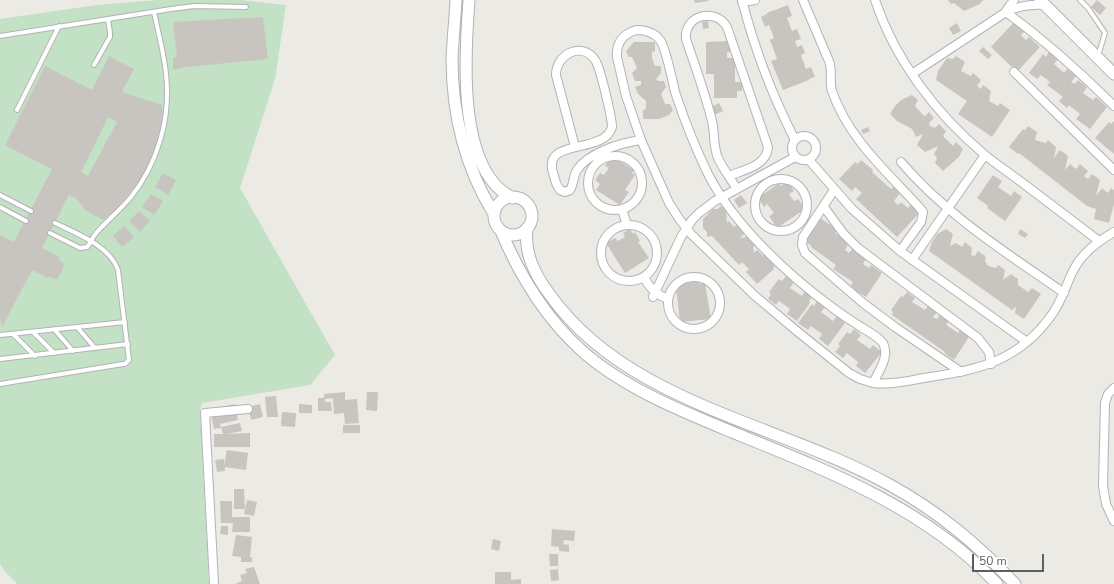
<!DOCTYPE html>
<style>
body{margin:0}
#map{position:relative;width:1114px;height:584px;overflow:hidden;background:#eceae4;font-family:"Nunito Sans",sans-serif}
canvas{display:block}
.scale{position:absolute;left:972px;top:554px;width:72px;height:18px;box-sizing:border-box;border:2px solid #5c5e62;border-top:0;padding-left:5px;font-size:12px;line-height:14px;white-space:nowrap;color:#5c5e62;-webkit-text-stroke:3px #fff;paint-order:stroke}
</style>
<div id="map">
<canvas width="1114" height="584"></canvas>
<div class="scale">50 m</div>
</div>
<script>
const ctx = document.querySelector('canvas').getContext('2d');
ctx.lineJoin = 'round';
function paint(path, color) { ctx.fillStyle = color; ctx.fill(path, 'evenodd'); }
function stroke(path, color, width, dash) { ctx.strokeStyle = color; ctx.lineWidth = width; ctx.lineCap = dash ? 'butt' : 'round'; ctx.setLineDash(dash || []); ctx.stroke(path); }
paint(new Path2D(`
 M158 0H241L286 5 275 79 240 188 335 355 310 385 202 403 200 410 209 584H17L4 570 0 564V19L97 5Z`), '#c3e1c4');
paint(new Path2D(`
 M694 0H708V1L695 3Z
 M948 0H983L980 4 964 11 954 3 951 4Z
 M1097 0 1106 8 1100 15 1091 7Z
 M788 5 792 16 787 18 792 31 797 29 801 39 795 41 797 47 802 45 805 53 801 55 806 69 811 67 815 77 809 79V80L783 90 771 61 777 59 770 40 774 38 769 25 765 27 761 17 767 14V13Z
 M263 17 268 59 187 67 173 70V57H177L173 22Z
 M708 21 709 28 703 29 702 22Z
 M1014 22 1025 31 1021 35 1026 40 1029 37 1040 47 1017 72 991 47Z
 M957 23 961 31 953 35 949 28Z
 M730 41V52H727V58H735V82H742V91H737V98H714V74H706V42Z
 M634 42H655V51L652 52V58L655 66H661V73L656 79 658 81H664L666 87 661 94 665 104H670L673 110 669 115 659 119H643V110L646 109V101L638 94 635 87 641 85V81H635L632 73 637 68 632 57H629L626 51Z
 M983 47 992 55 988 59 979 51Z
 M1049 52 1058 59 1054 64 1064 73 1067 69 1076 76 1071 82 1075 84 1078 80 1087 87 1083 93 1093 100 1096 97 1107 107 1090 129 1076 119 1080 114 1069 105 1067 108 1059 101 1063 97 1047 85 1050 82 1041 75 1037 79 1029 73 1043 54 1046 57Z
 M109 56 134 69 122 92 162 105 163 119 154 153 140 181 115 210 103 220 86 211 76 198 69 195 42 248 60 257 58 260 63 262 64 266 58 279H54L49 276 48 278 32 270 2 327 0 318V235L14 242 52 169 5 145 45 66 92 90ZM108 117 117 122 88 176 81 172Z
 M956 56 965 62 961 71 971 76 973 73 981 80 977 86 981 89 983 85 991 91 989 101 998 106 1000 103 1010 110 992 137 958 114 967 101 936 80 938 71 947 58 953 59Z
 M912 95 918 100 915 106 923 115 925 116 929 112 934 118 929 123 930 126 935 128 939 124 946 131 943 136 953 146 956 142 963 149 959 157 943 171 935 163 937 158 934 154 938 146 925 152 917 145 923 134 916 137 912 129 897 121 890 114 895 106 901 100Z
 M719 103 723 111 714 115 711 107Z
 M1114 121V154L1095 138 1109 122 1111 124Z
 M1028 126 1037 132 1035 140 1046 143 1048 140 1056 147 1054 158 1060 150 1068 156 1065 170 1070 164 1076 169 1080 164 1088 171 1084 176 1088 179 1092 174 1100 180 1096 196 1102 188 1108 193 1111 188 1114 190V204L1109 223 1094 219 1096 209 1087 206 1019 153 1018 154 1009 147 1023 129 1025 130Z
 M868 127 870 131 863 134 861 130Z
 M610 157 616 161 617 159 634 170 632 173 635 175 625 190 629 192 620 205 596 190 600 184 595 180 600 173 604 175 609 168 605 166Z
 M861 160 873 170 872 172 891 189 894 186 901 192 894 201 898 205 901 202 908 208 911 204 920 212 897 237 856 199 862 193 855 187 852 191 839 179 855 162 858 164Z
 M163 173 176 180 168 195 155 187Z
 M993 175 1002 181 998 187 1011 196 1014 191 1022 197 1005 221 987 208 988 206 977 198Z
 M788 181 794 191 789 194 794 201 798 199 805 209 777 228 769 216 774 213 767 204 764 207 758 198 779 183 781 186Z
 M151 194 163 201 154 215 142 207Z
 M741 195 747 203 739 208 734 200Z
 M721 206 726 211 727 223 729 221 734 227 739 223 746 232 740 238 746 237 749 234 758 243 753 247 754 253 757 250 763 256 767 252 773 258 774 269 757 284 746 272 749 269 742 262 739 265 712 236 707 237V232L703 228V219L713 209H717Z
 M139 211 150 221 140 232 129 221Z
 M820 218 838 230 835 233 849 243 845 250 849 253 853 248 867 258 863 264 869 268 871 265 882 273 866 297 850 287 853 282 833 269 836 265 811 247 812 246 804 241Z
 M124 226 134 237 122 247 113 236Z
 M630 229 633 234 635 232 640 241 638 242 649 258 625 273 606 243 615 238 618 241 625 237 623 233Z
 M946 229 953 234 950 246 956 243 962 247 965 242 972 248 971 255 975 256 978 251 986 257 985 261 988 266 996 268 998 265 1005 270 1003 280 1011 274 1018 279V285L1028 292 1032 288 1041 294 1024 319 1015 313 1016 307 1012 310 929 251 932 242 937 234Z
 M1020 229 1028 234 1025 238 1018 234Z
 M786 276 794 282 790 288 802 296 805 291 812 297 809 301 810 303 797 321 787 314 790 309 779 301 776 305 768 299 771 294 769 292 779 279 782 281Z
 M699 281V284L705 283 711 319 680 322 676 287H680V284Z
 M907 292 915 298 912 302 925 310 928 306 937 312 933 317 937 319 940 314 949 320 946 325 958 333 961 328 970 335 954 360 944 353 945 352 892 315 893 312 891 310 901 296 903 297Z
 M817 301 825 307 821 312 833 321 837 316 845 323 828 346 819 339 822 334 811 326 808 330 798 323 812 304 814 306Z
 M854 329 861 335 857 340 870 349 873 345 882 352 865 373 856 366 858 362 847 353 843 358 835 352 840 346 838 344 847 332 850 334Z
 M345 392V400L357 399 359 423 345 424 344 413 334 414 333 398 325 399V402H331L332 411H318V398H324V394Z
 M367 392H378L377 411 366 410Z
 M276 396 278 417H267L265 397Z
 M235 404 238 420 220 424 221 428 214 429 210 409Z
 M260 404 263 417 251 420 248 407Z
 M299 404 312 405V413H299Z
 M282 412 296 413 295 427 281 426Z
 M240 423 242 431 227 434 250 433V447H214V434H223L221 427Z
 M343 425H360V433H343Z
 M227 450 248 453 246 470 225 467V471L217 472 215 460 224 459V465Z
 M234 489H244L245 509H234Z
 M247 500 257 502 254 516 244 514Z
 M220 501H232V517H250V532H232L233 523H221Z
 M221 526H228V535L220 534Z
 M552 529 575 531 574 541 564 540 563 544 569 545V552L559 551V547L551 546Z
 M236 535 252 537 250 557H252V562H241V557L232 556Z
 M493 539 501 541 499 551 491 549Z
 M549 554H558V566H550Z
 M254 567 260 584H235L242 581 240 575 247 573 245 569Z
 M558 569 559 580 551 581 550 570Z
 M495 572H511V580L521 579V584H495Z`), '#c8c5c0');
const service = new Path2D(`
 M1080 0 1088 8 1105 33 1098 56
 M0 36 171 9 194 6 246 7
 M94 65 110 37V33L108 19
 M17 110 59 26
 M0 195 31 211
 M0 207 26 221
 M50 233 80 248 87 247C91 243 92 237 97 232 108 220 120 210 131 197 158 163 171 118 166 74 164 53 158 32 154 12
 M77 327 95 348
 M54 329 73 351
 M33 332 54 353
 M13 334 35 356
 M0 335 125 322
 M0 359 128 344
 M0 384 123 364H125L129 360 118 270C110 246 76 233 55 223`);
const minor = new Path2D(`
 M742 0C755 51 771 93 795 140
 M803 0 829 61C833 71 829 81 832 91 848 138 887 172 919 207L923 212 921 222 900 251
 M875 0C895 60 936 114 985 155 997 165 1011 174 1024 184 1049 203 1074 222 1099 241
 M742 2 755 0
 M1006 11 1014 0
 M1006 12C1044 40 1080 72 1114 106
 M636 30C646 30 654 32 660 40 667 50 672 82 676 95 685 122 696 149 708 174 734 225 788 275 833 308 842 315 852 321 861 327 869 332 877 336 883 343 890 356 879 371 873 383L860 379 849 373 798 332 754 295 691 234 680 220 669 203 641 140 626 96 617 57C616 43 623 34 636 30Z
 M1014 72 1114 170
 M912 74 1006 12C1018 6 1030 4 1044 5
 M792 148a12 12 0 1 1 24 0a12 12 0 1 1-24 0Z
 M575 147 556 75C556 54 582 41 595 60 600 66 612 118 612 127 604 156 539 136 554 176 555 181 557 186 560 190L565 192 570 190C574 184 573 176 577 170 589 152 621 143 641 140
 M588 183a27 27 0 1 1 54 0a27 27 0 1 1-54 0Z
 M809 160 852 209 900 251 1027 342
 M901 162C947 216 1007 253 1064 293
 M729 176C743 170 767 166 768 147L727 27C715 7 684 15 686 39 695 66 705 93 712 121 715 133 713 147 718 158 723 169 731 179 737 189
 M755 205a26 26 0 1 1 52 0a26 26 0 1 1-52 0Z
 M834 190 803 237 802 245 805 253 863 303 895 327 961 372
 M824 207 843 233 858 248 978 338 989 352 991 364
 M622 209 627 225
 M601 253a28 28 0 1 1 56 0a28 28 0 1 1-56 0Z
 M912 260 985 155
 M644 277C649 288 657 295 668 299
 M668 303a26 26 0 1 1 52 0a26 26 0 1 1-52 0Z
 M653 297 681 237 692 220 699 213 715 201 795 157
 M873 383C890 385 907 381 924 378 979 370 1020 361 1053 313 1062 300 1066 285 1073 271 1082 253 1097 242 1114 232
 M1114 388 1108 394 1105 403 1103 486 1106 504 1114 521
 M214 584 205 413 248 409`);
const secondary = new Path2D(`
 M456 0C455 19 453 38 452 58 452 113 465 167 494 214
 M469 0C465 52 456 171 513 198
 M1040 0 1114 74
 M494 216a19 19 0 1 1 38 0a19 19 0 1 1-38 0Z
 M527 228C524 254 535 275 550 295 628 404 779 423 890 485 939 512 977 544 1015 584
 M501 231C519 274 546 318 581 350 622 387 681 411 732 432 826 470 926 508 997 584`);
stroke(service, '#b1b3b7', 6);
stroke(minor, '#b1b3b7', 10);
stroke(secondary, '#b0b2b7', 13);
stroke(service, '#fff', 4);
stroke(minor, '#fff', 8);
stroke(secondary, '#fff', 11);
</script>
